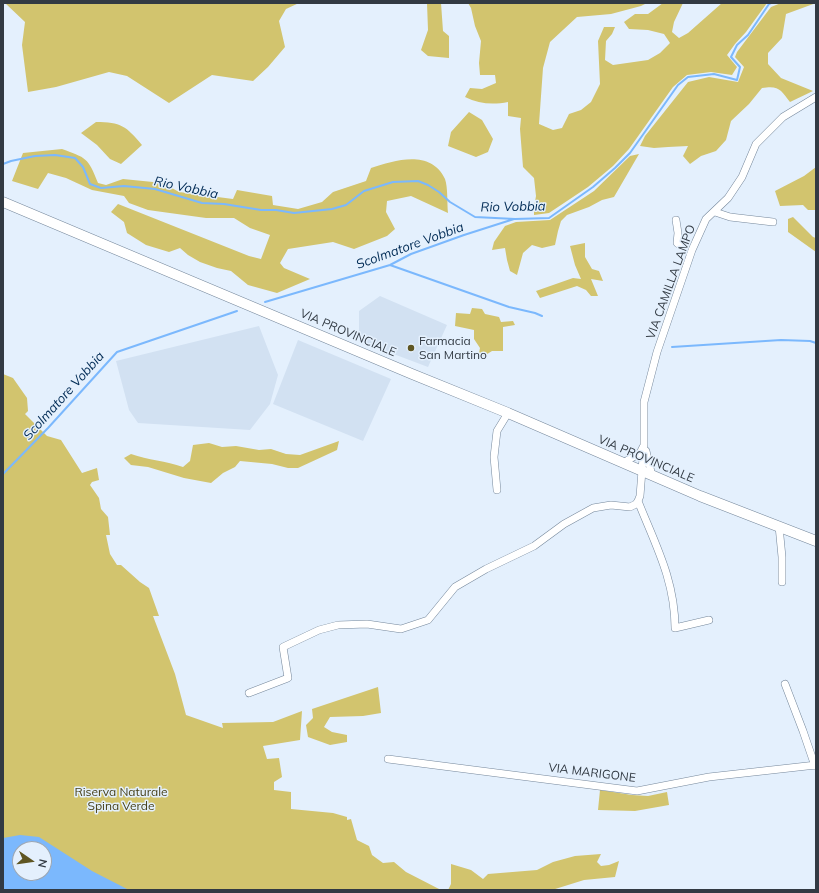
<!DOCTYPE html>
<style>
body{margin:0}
#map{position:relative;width:819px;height:893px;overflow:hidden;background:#e4f0fd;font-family:Mulish,sans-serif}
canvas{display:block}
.frame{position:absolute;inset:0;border:4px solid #323a43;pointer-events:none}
.north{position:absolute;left:12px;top:841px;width:40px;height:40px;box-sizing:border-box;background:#e4f0fd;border:1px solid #9da7b3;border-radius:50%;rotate:103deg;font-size:11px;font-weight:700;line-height:16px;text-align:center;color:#323a43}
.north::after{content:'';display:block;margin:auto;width:14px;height:18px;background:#5f5623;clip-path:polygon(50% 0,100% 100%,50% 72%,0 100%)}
</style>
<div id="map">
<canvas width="819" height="893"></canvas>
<div class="frame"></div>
<div class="north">N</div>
</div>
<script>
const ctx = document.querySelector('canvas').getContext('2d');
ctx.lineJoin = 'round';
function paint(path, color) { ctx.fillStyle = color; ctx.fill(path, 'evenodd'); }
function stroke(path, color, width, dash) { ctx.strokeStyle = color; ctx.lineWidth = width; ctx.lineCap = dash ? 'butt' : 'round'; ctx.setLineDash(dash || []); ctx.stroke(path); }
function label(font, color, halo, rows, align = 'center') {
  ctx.font = font + ' Mulish,sans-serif'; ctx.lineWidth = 3; ctx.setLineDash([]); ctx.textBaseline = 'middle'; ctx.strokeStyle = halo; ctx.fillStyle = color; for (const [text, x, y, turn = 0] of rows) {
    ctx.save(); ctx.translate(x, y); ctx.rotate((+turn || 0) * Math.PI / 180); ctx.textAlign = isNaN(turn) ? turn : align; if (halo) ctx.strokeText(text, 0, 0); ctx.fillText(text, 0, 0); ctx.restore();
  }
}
paint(new Path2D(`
 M380 296 447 325 428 367 359 341V311Z
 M259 326 278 375 270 404 250 430 138 423 129 410 116 361Z
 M298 340 391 379 363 441 273 404Z`), '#d2e1f2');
paint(new Path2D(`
 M5 3H299L286 9 279 21 285 47 268 67 253 81 212 75 169 103 127 76 109 72 56 87 28 92 22 45 25 22Z
 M427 3H441L443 31 449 36V58L428 56 421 50 428 30Z
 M468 3H647L641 6 611 14 577 17 550 42 543 68 539 124 553 130 562 128 569 114 581 110 591 102 600 84 598 41 604 27H615L612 34 606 41 605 60 613 65 648 60 660 53 670 43 664 34 648 30 629 29 624 22 635 14H648L663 3H683L674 22 672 32 679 38 688 33 722 3H767L746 32 735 44 727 55 737 67 732 75 711 72 687 75 673 87 629 149 613 166 588 187 549 213 534 215V207L536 196 534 178 523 167 520 129 521 118 508 116V102C493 105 479 104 465 97L470 88 482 89 496 83 495 75H480L479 63 481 41 475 26 471 8Z
 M781 3H816L786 14 782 38 768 53V64L781 78 813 91 790 102C781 90 779 85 762 88L749 104 731 121 726 140 716 151 701 156 690 164 683 156 688 146 668 147 654 148 640 146 645 136 688 82 709 77 738 82 744 67 735 57 737 52 771 7Z
 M469 112 482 120 493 139 488 152 476 157 448 146 451 132Z
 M96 122C121 122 126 126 142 145L121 164 110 159 97 145 81 133Z
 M62 149C86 158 88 157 98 183L106 185 123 179 163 183 179 192 233 199 237 190 272 196 273 205 298 209 322 202 333 192 366 181 371 168C395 160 431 149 445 179 448 187 447 204 448 213L411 196 387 201 386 212 395 229 387 236 354 249 333 242 288 249 280 263 284 268 310 279 277 293 248 285 231 271 217 268 200 262 188 255 180 248 169 252 146 245 127 233 124 222 111 212 118 204 249 256 261 259 270 235 250 228 234 218H206L148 210 129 203 124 196 92 190 66 178 48 173 38 189 12 181 23 153Z
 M639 154 614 197 602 200 589 207 567 215 561 221 558 231 555 245 542 248 532 245 523 253 517 275 510 271 507 260 505 248 492 250 494 242 505 226 516 222 550 220 594 191 630 156Z
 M816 167V210H808L803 205 780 206 775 191 804 176Z
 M793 217 813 237 816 238V252L788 232V219Z
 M585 243V257L592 269 599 271 603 281 591 279 598 296H591L586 290 577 286 540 298 536 291 573 278 581 279 575 265 570 246Z
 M472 308 482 309 485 314 499 317 501 322 513 321 515 325 503 327V351H492L484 356 479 353 480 348 474 339V330L455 326 456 313 470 314Z
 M3 374 13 378 27 398 28 411 25 414 47 436 61 440 82 473 97 468 99 480 92 482 90 485 99 498 101 509 108 517 110 535H106L110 554 117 565H121L140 582 149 588 159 616H153L175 674 186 715 223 728 222 723 273 722 302 711 300 740 263 746 267 759 279 758 282 777 274 782V790L291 792V809L333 813 347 817V820L351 819 357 840 369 846 372 855 383 863 394 862 406 872 441 890H3ZM20 849H44V873H20Z
 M339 441 337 450 298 468H288L272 464 240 461 235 467 223 473 211 483 184 478 148 467 131 465 124 458 131 454C148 460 166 461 183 467L190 461 193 445 209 443 222 447 236 446 259 450 271 449 286 454 300 455Z
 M378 687 381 713 363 716 330 717 324 727 332 732 347 735V742L330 745 308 737 306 725 313 718 312 709Z
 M600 790 632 795 648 796 667 792 669 805 635 811 598 810Z
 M601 854 597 862 601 866 609 865 619 861 615 877 584 880 552 890H448L451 884V864L471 870 483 879 488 874 537 870 553 862 575 856Z`), '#d2c46e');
paint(new Path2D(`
 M20 835 39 837 92 871 129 890H3V838ZM20 849H44V873H20Z`), '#7bb8fd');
stroke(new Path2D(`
 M3 164 11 161 35 156 55 155 75 158 83 167 90 184 101 188 124 186 155 189 202 203 224 204 261 210H276L294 213 332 209 346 205 364 191 393 182 418 181 428 185 439 192 450 202 475 217 515 219 549 218 593 187 615 168 630 153 678 85 688 77 714 74 737 80 740 67 731 57 737 45 748 35 769 4 771 3
 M390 265 509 307 535 313 542 316
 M265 302 390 265 411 254 464 235 514 219
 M672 347 781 340 810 341 816 343
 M3 474 48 428 117 352 237 311`), '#7bb8fd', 2);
stroke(new Path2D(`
 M680 245 688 248`), '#c0ccd8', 7, [7, 3.5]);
const minor = new Path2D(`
 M715 212 730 217 773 222
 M676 220 678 233 677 243 680 245
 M646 451 652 476
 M623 463 640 453 643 447
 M497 490 494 457 497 431 508 413
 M638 501C655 544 675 580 675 628L709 620
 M779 526 782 557V582
 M785 684 803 731 815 766
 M249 693 288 678 283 647 319 630 338 625 367 624 401 629 428 620 455 587 486 569 534 546 564 524 593 508 611 505 630 507 636 504 638 501 640 496 644 445V402L657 352 692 250 706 219 728 198 742 177 756 144 783 117 816 97
 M388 759 637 791 709 777 816 765`);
const secondary = new Path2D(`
 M3 202 412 374 508 413 700 496 816 541`);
stroke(minor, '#75879b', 8);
stroke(secondary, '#75879b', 11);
stroke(minor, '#fff', 7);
stroke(secondary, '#fff', 10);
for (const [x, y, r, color] of [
 [411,348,4,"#5f5623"]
]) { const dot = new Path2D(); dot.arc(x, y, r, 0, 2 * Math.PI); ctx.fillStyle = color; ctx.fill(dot); stroke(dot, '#e4f0fd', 1.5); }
label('12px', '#323a43', '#e4f0fd', [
 ["VIA CAMILLA LAMPO",671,282,-70],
 ["VIA PROVINCIALE",348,333,23],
 ["VIA PROVINCIALE",646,459,23],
 ["VIA MARIGONE",592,773,7]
]);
label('12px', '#323a43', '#e4f0fd', [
 ["Farmacia",419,341],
 ["San Martino",419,355]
], 'left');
label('12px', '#474018', '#e4f0fd', [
 ["Riserva Naturale",121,792],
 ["Spina Verde",121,806]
]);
label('italic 13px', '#002b55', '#e4f0fd', [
 ["Rio Vobbia",186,188,12],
 ["Rio Vobbia",513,207,-1],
 ["Scolmatore Vobbia",410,246,-20],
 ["Scolmatore Vobbia",64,396,-48]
]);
</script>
